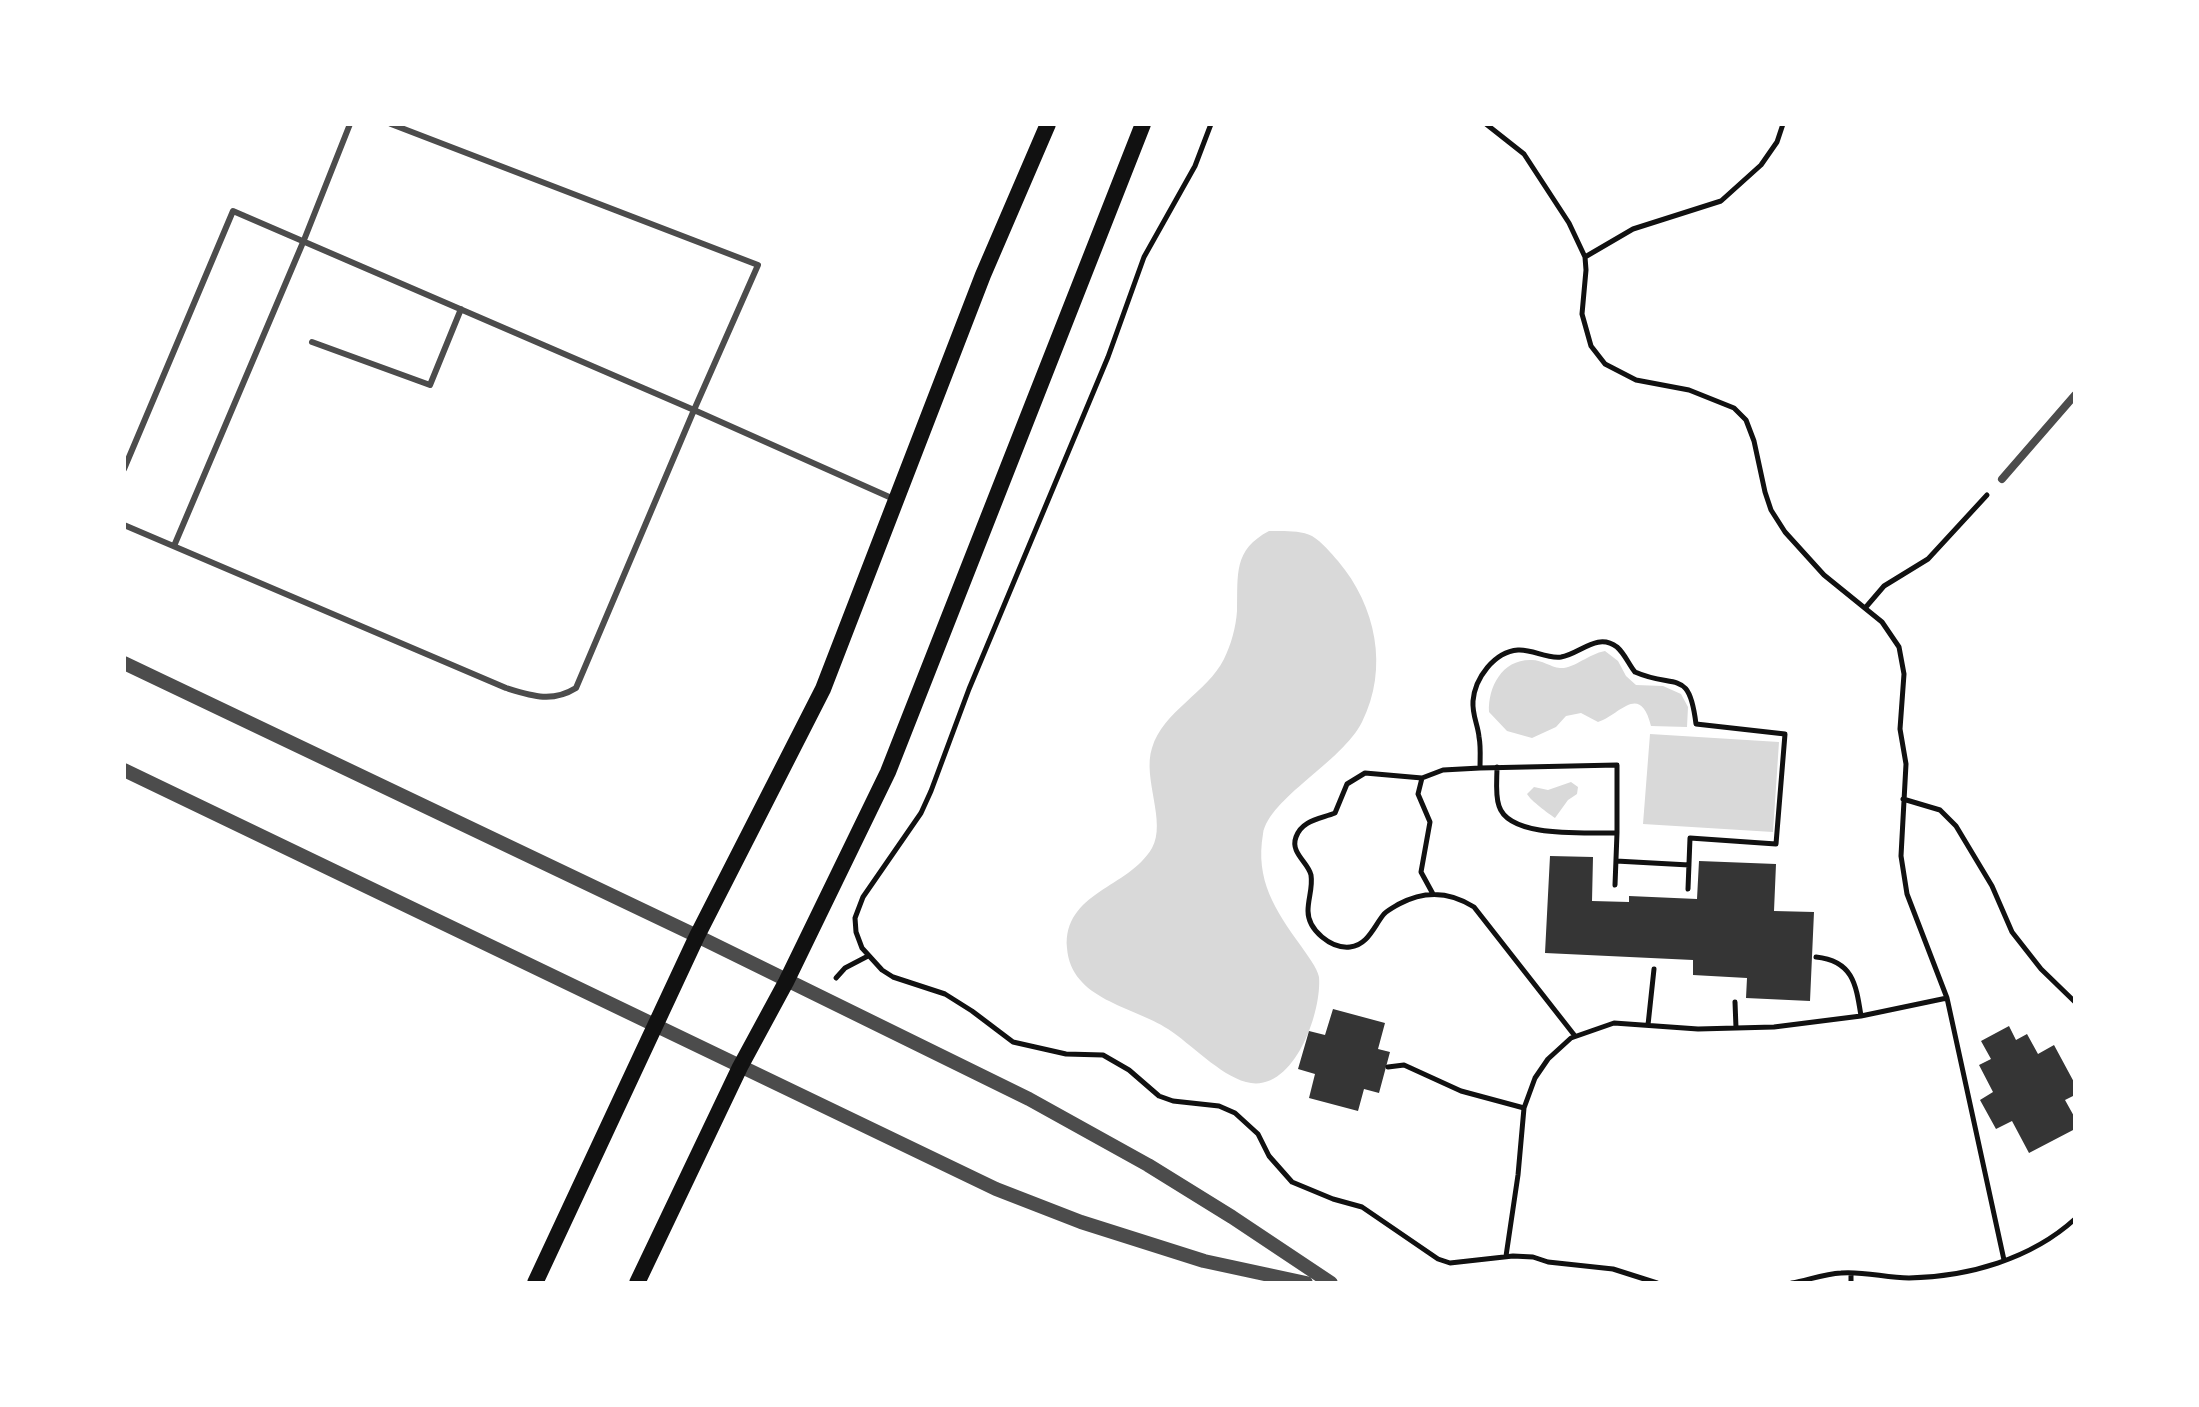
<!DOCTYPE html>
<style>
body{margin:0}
#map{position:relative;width:2199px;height:1407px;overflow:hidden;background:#fff;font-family:"Asap Condensed",sans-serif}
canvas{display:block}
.frame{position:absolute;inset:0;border:126px solid #fff;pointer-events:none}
</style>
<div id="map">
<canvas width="2199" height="1407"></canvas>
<div class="frame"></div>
</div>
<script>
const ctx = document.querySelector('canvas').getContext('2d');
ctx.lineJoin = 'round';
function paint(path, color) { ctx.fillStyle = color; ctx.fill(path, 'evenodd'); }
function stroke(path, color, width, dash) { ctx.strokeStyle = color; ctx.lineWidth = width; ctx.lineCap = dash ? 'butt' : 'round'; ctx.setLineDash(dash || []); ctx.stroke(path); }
paint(new Path2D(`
 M1269 531C1283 531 1300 530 1312 536 1322 542 1331 553 1338 561 1376 606 1389 668 1362 722 1342 762 1269 798 1263 834 1255 880 1275 910 1301 946 1307 955 1317 967 1319 977 1322 1013 1293 1095 1246 1082 1220 1075 1191 1044 1168 1029 1133 1006 1071 1000 1067 948 1063 892 1129 888 1152 848 1167 822 1142 778 1152 748 1163 711 1207 693 1224 659 1231 645 1236 627 1237 611 1238 574 1233 550 1269 531Z
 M1605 651 1618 661 1626 676 1636 685 1663 686 1681 694 1688 707 1687 727 1651 726C1640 682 1620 715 1598 722L1581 713 1566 716 1556 727 1532 738 1507 731 1489 712C1488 687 1502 660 1530 660 1541 659 1550 667 1560 668 1574 669 1588 654 1605 651Z
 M1650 734 1779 742 1773 832 1643 824Z
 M1571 782 1578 787 1577 794 1568 800 1555 818C1548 813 1531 801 1527 794L1534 787 1548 790Z`), '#d9d9d9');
paint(new Path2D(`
 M1550 856 1593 857 1592 901 1629 902V896L1697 899 1699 861 1776 864 1774 911 1814 912 1810 1001 1746 998 1747 978 1693 975V960L1545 953Z
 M1333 1009 1385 1023 1378 1049 1390 1052 1379 1093 1364 1089 1358 1111 1309 1098 1315 1074 1298 1069 1309 1031 1325 1035Z
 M2009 1026 2016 1040 2027 1034 2038 1054 2054 1045 2075 1084V1095L2065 1100 2075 1118V1129L2029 1153 2012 1121 1996 1129 1980 1100 1993 1092 1979 1065 1991 1059 1981 1041Z`), '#353535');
stroke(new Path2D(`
 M1211 124 1195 166 1144 257 1108 357 969 689 931 791 921 813 863 897 855 918 856 932 862 948 882 970 893 977 945 994 972 1011 1013 1042 1066 1054 1103 1055 1129 1070 1159 1096 1173 1101 1219 1106 1235 1113 1258 1134 1269 1156 1292 1182 1333 1199 1362 1207 1438 1259 1450 1263 1513 1256 1533 1257 1548 1262 1613 1269 1657 1283
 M1486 124 1524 154 1569 223 1585 257 1586 270 1582 314 1591 346 1605 364 1636 380 1689 390 1734 408 1746 420 1754 441 1765 492 1771 510 1785 532 1824 575 1882 622 1899 647 1904 674 1900 729 1906 764 1901 856 1907 894 1947 998 2004 1260
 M1585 257 1633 229 1721 201 1761 165 1777 142 1783 124
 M1866 607 1884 586 1928 559 1987 495
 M1497 767C1497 779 1495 795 1499 806 1509 839 1589 832 1617 833L1615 885
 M1480 768 1617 765V833
 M1422 778 1418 794 1430 822 1421 872 1433 894
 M1903 799 1940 810 1956 826 1992 886 2012 932 2041 969 2075 1002
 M1616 861 1689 865
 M1816 957C1853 961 1856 984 1861 1016
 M836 978 845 968 868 956
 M1735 1002 1736 1028
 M1648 1025 1654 969
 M1575 1036 1474 907C1449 891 1425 890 1399 904 1394 907 1388 910 1384 914 1374 926 1368 945 1350 947 1331 949 1308 930 1308 911 1308 898 1313 888 1311 875 1308 862 1290 853 1296 837 1302 820 1320 819 1335 813L1347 784 1365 773 1422 778 1443 770 1480 768C1480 758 1481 747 1479 737 1478 725 1472 715 1473 701 1475 678 1494 652 1518 650 1533 649 1546 659 1561 657 1580 654 1597 632 1617 647 1625 654 1629 665 1635 672 1676 690 1689 667 1696 724L1785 734 1776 844 1690 838 1688 889
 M1388 1067 1404 1065 1461 1091 1524 1108
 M1506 1256 1518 1175 1524 1108 1535 1078 1548 1059 1571 1038 1614 1023 1698 1029 1774 1027 1861 1016 1947 998
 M1792 1283C1808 1280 1825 1274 1841 1273 1864 1271 1886 1278 1909 1278 1968 1277 2031 1259 2075 1219
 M1851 1283V1274`), '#111', 5);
stroke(new Path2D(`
 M391 124 758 265 694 410 896 500
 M312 342 430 385 461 309
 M124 469 233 211 694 410 576 688C552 703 532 696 506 688L124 525
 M174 546 304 240 350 124`), '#4c4c4c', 6);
stroke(new Path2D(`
 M2002 479 2075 395`), '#4c4c4c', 8);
stroke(new Path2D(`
 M124 663 697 936 1029 1099 1148 1165 1232 1217 1331 1283
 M124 770 996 1189 1081 1222 1204 1261 1306 1283`), '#4c4c4c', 14);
stroke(new Path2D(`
 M535 1283 697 936 823 689 983 275 1048 124
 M637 1283 740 1067 786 982 888 772 1143 124`), '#111', 16);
</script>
